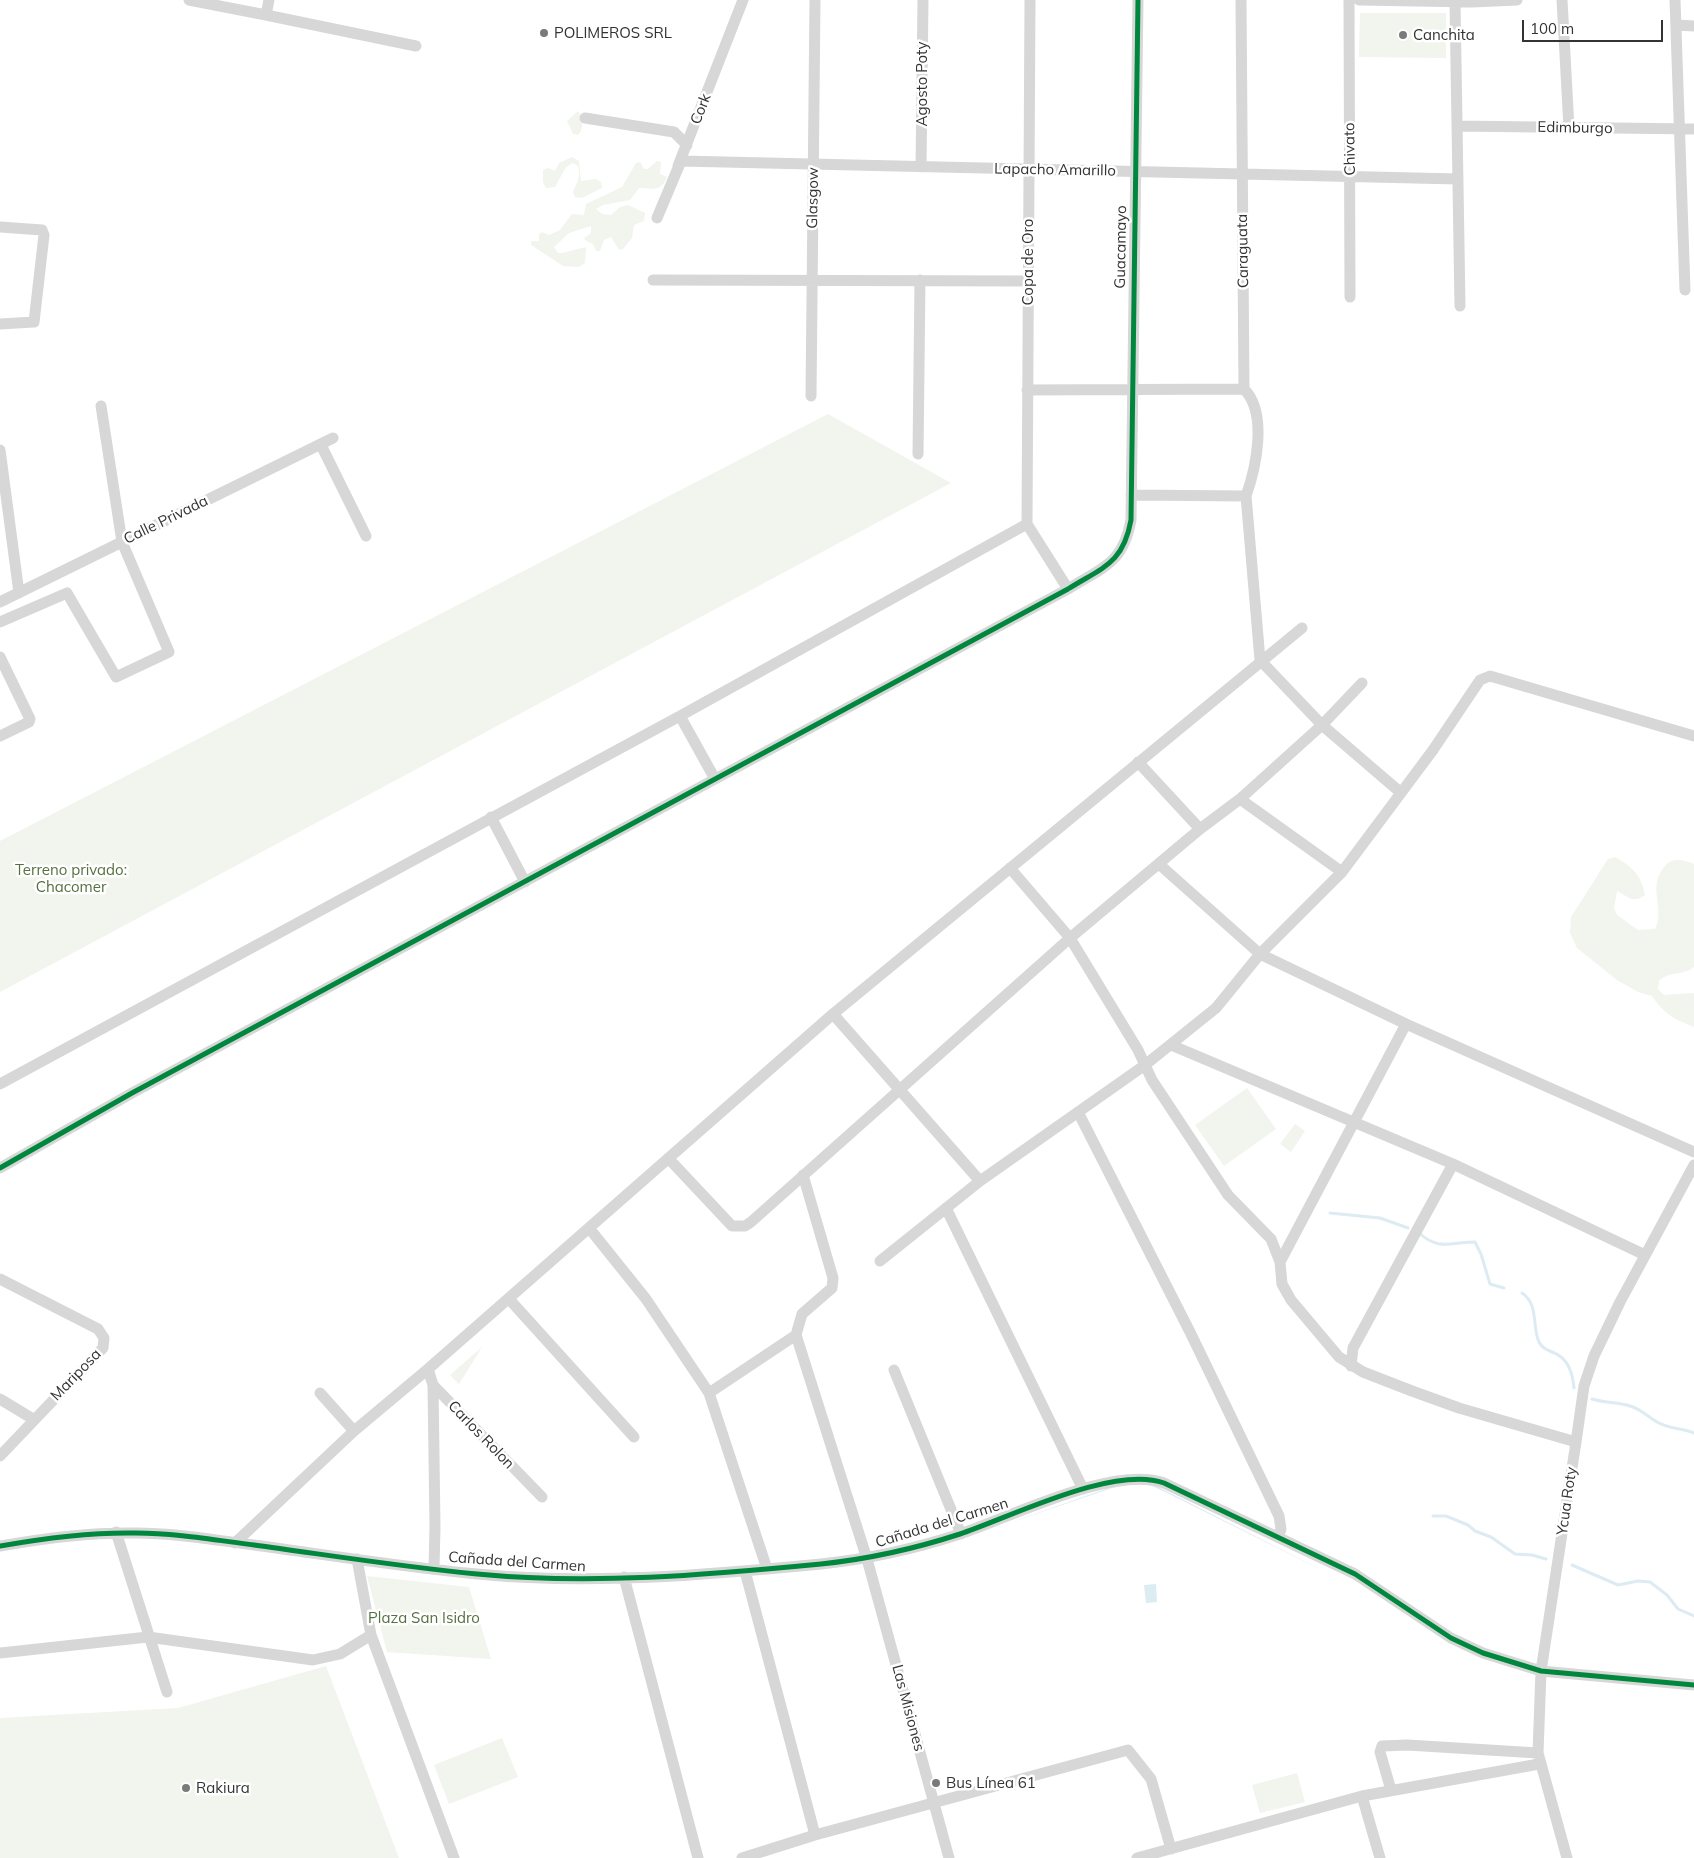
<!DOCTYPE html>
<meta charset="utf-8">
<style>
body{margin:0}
#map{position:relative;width:1694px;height:1858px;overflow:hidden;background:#fff;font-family:Mulish,sans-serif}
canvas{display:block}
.scale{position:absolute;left:1522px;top:20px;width:141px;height:22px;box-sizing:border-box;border:2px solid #333;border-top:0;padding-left:6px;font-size:15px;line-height:18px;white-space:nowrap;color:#333;-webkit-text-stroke:4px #fff;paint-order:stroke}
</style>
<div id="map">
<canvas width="1694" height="1858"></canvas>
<div class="scale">100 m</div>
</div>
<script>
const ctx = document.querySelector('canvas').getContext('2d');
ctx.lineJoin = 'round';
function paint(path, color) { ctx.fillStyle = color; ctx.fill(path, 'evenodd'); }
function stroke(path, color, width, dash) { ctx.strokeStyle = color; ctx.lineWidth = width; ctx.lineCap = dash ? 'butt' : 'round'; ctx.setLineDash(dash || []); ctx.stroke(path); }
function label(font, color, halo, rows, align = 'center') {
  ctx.font = font + ' Mulish,sans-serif'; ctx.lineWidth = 5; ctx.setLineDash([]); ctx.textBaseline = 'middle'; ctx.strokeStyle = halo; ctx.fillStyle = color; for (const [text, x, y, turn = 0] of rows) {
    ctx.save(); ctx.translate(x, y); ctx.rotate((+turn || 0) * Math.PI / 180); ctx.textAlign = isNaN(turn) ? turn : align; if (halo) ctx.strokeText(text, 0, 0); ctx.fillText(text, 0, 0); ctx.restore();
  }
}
paint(new Path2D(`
 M1360 13H1446V58L1359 57Z
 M578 111C583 117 584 130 578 135L573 134 567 121Z
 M572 157 579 161 581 181 596 179 601 182 602 188 582 198 575 197 573 192C577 182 581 177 578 166L573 163 566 167 555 187 546 188 543 182V170L548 168 555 171 559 163Z
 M657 161 661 162 660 174 667 177C661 193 651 188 639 188L630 200 603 205 596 209 602 214 611 215 620 207 628 205 645 213 644 221 634 225 632 238 623 249 619 250 611 237 604 240 600 251H596L593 244 586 241 584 238 591 233V226L569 233 554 247 558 253H562L586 247 585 263 579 267 563 266 531 245V241H539V234L542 232 549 235 560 230 572 214 584 215 586 204 622 187 636 163 640 162 644 169H648Z
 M828 414 951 483 0 992V841Z
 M1615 857C1633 867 1641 875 1645 895L1638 899H1631L1617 891 1614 908 1617 915 1638 930 1655 929C1666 908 1646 887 1665 866 1672 857 1684 860 1694 864V967C1683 976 1668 971 1659 981L1658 989 1664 995 1694 993V1027C1674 1019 1664 1014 1652 996L1638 992 1617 980 1577 948 1570 933 1571 917 1608 859Z
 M1247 1088 1276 1129 1224 1166 1195 1125Z
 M1295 1124 1305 1131 1291 1152 1280 1144Z
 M482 1347 459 1384 450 1375Z
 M367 1576 469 1587 491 1659 387 1652Z
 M326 1666 399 1858H0V1718L178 1708Z
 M502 1738 518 1777 449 1804 434 1765Z
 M1297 1773 1305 1802 1260 1813 1252 1785Z`), '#f1f5ed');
paint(new Path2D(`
 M1133 1484 1112 1488 1001 1526 1111 1487Z
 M1141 1484H1153L1164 1490 1342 1580 1163 1491 1152 1486Z
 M1156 1584 1157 1602 1146 1603 1144 1585Z`), '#ddebf3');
stroke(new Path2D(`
 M1330 1213 1380 1218 1408 1228
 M1419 1233C1439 1251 1451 1242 1475 1242L1481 1254 1490 1284 1504 1288
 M1522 1293C1539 1304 1532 1328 1539 1342 1544 1352 1553 1350 1561 1357 1570 1364 1573 1377 1574 1388
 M1592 1399C1605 1403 1618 1402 1630 1406 1641 1409 1648 1417 1657 1422 1668 1429 1682 1428 1694 1433
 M1433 1516H1446L1468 1525 1475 1531 1491 1537 1515 1554 1532 1555 1546 1559
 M1572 1565 1618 1585 1638 1581 1650 1582 1667 1595 1678 1609 1694 1616`), '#ddebf3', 3);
stroke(new Path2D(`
 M189 0 266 15 269 0
 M1241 0 1244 389C1268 413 1256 468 1246 496L1260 660 1322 725 1400 792
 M1349 0 1350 297
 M1359 0 1472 2 1517 0
 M1562 0 1569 128
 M1675 0 1685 290
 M1455 2 1460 306
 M266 15 416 46
 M1677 25 1694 26
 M585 118 674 132 687 145
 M1457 126 1694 129
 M678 166 743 0
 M921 167 923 0
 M657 218 681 161 1458 179
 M0 227 42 230 44 235 34 322 0 324
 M653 280 1028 281
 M1027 390 1244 389
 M811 396 815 0
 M321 445 366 536
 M0 450 19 593
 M918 454 920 280
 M1131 495 1246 496
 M1027 524 1030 0
 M1027 524 1068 589
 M0 602 333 438
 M0 622 67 593 116 677 169 652 122 542 101 406
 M0 657 30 719 29 722 0 736
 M680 716 715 779
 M1138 762 1200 829
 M1240 799 1342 872
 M491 817 525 882
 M1160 865 1260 954 1406 1024 1694 1152
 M1010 868 1070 938 1138 1050 1152 1080 1228 1195 1271 1239 1280 1262 1282 1284 1291 1300 1339 1357 1363 1372 1412 1391 1459 1408 1576 1442
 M833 1014 980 1181
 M1171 1045 1453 1164 1645 1255
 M0 1084 680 716 1027 524
 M1078 1112 1190 1332 1279 1516 1281 1529 1278 1537
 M669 1159 732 1226H745L751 1222 1070 938 1200 829 1240 799 1322 725 1362 683
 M0 1168 132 1093 1068 589C1103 567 1123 564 1131 520L1138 0
 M803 1175 833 1278 832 1288 802 1314 796 1335 867 1559 949 1858
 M946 1208 1083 1489
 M589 1228 646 1299 709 1393 767 1569
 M880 1261 980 1181 1145 1065 1216 1008 1260 954 1342 872 1433 750 1480 680 1490 676 1694 736
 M1280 1262 1406 1024
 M0 1279 98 1329 104 1338 103 1348 0 1456
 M509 1299 634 1437
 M1351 1366 1353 1348 1453 1164
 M428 1369 433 1385 435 1527 434 1569
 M894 1370 961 1534
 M433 1385 542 1497
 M320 1393 354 1431
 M709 1393 796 1335
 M0 1399 33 1419
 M116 1532 167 1692
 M235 1543 354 1431 428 1369 833 1014 1302 628
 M0 1546C45 1538 90 1532 136 1533 175 1533 215 1540 254 1545 328 1555 403 1567 477 1574 591 1585 707 1575 821 1564 869 1559 914 1549 960 1534 1011 1517 1113 1465 1164 1483L1355 1574 1451 1638 1483 1653 1541 1671 1694 1685
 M357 1559 371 1635 454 1858
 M745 1571 815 1835
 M624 1577 698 1858
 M0 1653 148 1637 313 1660 340 1654 371 1635
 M1391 1790 1380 1752 1382 1746 1407 1745 1538 1753
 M1362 1796 1380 1858
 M742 1858 815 1835 1128 1750 1151 1779 1171 1849
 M1137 1858 1362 1796 1539 1764
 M1567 1858 1538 1753 1541 1671 1576 1442 1584 1386 1594 1356 1620 1302 1694 1165`), '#d7d7d7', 11);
stroke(new Path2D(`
 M0 1168 132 1093 1068 589C1103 567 1123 564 1131 520L1138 0
 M0 1546C45 1538 90 1532 136 1533 175 1533 215 1540 254 1545 328 1555 403 1567 477 1574 591 1585 707 1575 821 1564 869 1559 914 1549 960 1534 1011 1517 1113 1465 1164 1483L1355 1574 1451 1638 1483 1653 1541 1671 1694 1685`), '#00873e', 5);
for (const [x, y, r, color] of [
 [544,33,5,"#7a7a7a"],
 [1403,35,5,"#7a7a7a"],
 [936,1783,5,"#7a7a7a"],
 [186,1788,5,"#7a7a7a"]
]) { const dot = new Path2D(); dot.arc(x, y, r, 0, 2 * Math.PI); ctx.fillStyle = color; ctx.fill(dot); stroke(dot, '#fff', 2); }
label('15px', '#333', '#fff', [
 ["POLIMEROS SRL",554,33],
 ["Canchita",1413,35],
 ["Bus Línea 61",946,1783],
 ["Rakiura",196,1788]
], 'left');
label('15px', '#333', '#fff', [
 ["Agosto Poty",922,84,-90],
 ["Cork",701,109,-69],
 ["Edimburgo",1575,128,1],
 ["Chivato",1350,149,-91],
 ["Lapacho Amarillo",1055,170,1],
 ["Glasgow",813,198,-89],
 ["Guacamayo",1121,247,-89],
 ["Caraguata",1243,251,-91],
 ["Copa de Oro",1028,262,-90],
 ["Calle Privada",166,520,-26],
 ["Mariposa",76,1375,-46],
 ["Carlos Rolon",481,1435,46],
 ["Ycua Roty",1567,1501,-82],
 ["Cañada del Carmen",942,1523,-17],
 ["Cañada del Carmen",517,1562,4],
 ["Las Misiones",908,1708,75]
]);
label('15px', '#56703f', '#fff', [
 ["Terreno privado:",71,870],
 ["Chacomer",71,887],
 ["Plaza San Isidro",424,1618]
]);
</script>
